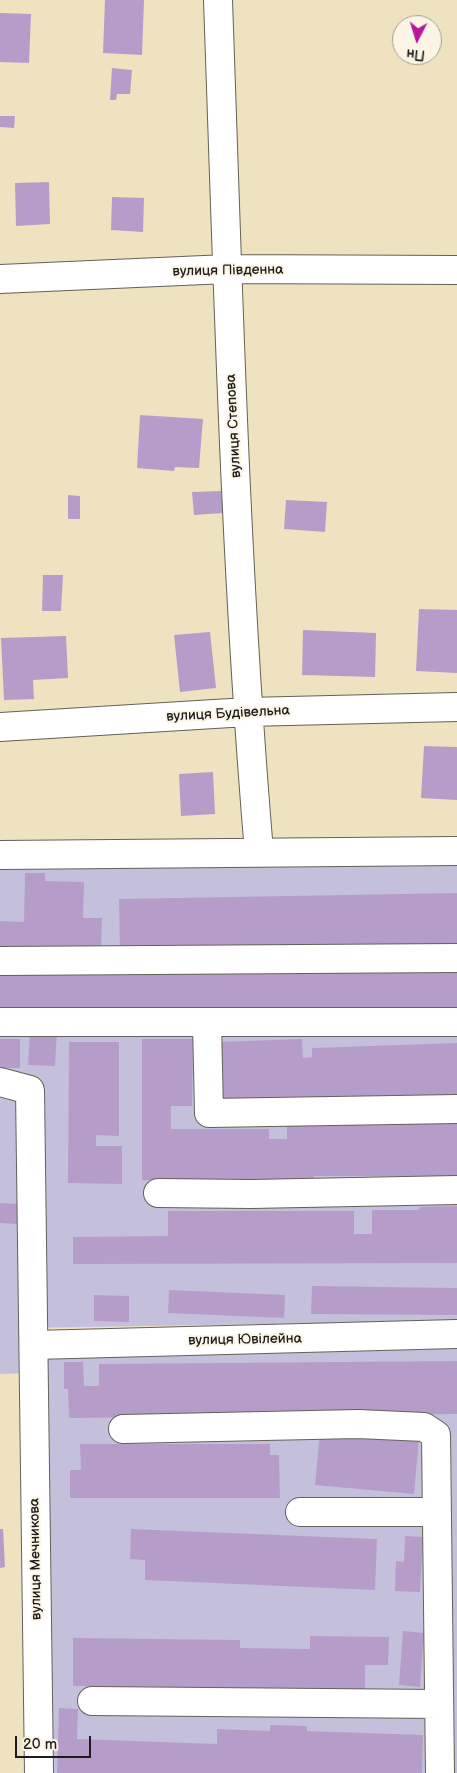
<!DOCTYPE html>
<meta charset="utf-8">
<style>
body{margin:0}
#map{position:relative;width:457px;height:1773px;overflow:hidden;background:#eee2c1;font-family:"Balsamiq Sans",sans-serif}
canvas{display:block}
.north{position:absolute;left:392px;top:15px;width:50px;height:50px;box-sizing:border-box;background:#fcf5e5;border:1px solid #a29e95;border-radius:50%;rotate:185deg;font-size:14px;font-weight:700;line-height:20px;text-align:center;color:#1c1c1c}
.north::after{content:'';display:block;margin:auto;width:18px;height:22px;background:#b5179e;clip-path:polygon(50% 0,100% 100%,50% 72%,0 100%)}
.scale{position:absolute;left:15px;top:1736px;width:76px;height:22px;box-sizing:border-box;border:2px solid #1c1c1c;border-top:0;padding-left:6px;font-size:15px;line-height:18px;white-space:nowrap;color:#1c1c1c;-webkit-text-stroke:4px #fcf5e5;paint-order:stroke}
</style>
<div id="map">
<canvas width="457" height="1773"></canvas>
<div class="north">Пн</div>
<div class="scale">20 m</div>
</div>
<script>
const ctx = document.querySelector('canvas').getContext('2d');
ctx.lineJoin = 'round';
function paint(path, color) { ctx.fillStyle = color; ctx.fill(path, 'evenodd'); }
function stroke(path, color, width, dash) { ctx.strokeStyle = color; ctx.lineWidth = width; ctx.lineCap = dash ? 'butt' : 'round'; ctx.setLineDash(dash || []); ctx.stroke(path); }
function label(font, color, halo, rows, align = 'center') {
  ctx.font = font + ' "Balsamiq Sans",sans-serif'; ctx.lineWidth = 4; ctx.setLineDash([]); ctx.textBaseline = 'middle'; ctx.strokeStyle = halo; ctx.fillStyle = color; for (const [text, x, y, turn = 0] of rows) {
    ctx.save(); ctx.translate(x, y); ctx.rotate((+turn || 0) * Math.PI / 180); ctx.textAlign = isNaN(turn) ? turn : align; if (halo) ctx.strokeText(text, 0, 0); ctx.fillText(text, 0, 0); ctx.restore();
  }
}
paint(new Path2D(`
 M457 856V1321L23 1328 25 1373 0 1374V860Z
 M457 1345V1773H52L44 1354Z`), '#c4c0db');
paint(new Path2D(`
 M105 0H144L142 55 103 53Z
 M0 13 31 14 29 63 0 62Z
 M112 68 132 70 130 94H117L116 100H110Z
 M0 116H15L14 128 0 127Z
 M49 182 50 224 16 226 15 183Z
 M112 197 144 198 143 232 111 230Z
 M140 415 203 419 199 468 175 467 174 471 137 468Z
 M221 491 223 513 194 515 192 492Z
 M68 495 80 496V519H68Z
 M286 500 327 502 325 532 284 529Z
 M43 575H63L61 611H42Z
 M419 609 457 610V673L416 671Z
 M303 630 376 633 375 677 302 675Z
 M210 632 216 688 180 692 174 635Z
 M66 636 68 678 33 680 34 699 4 700 1 638Z
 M424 746 457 747V800L421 798Z
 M213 772 215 814 181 816 179 774Z
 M25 873H45V881L84 882 83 918H102L101 949 0 946V921L24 922Z
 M457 893V944L120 951 119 899Z
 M0 971H457V1008H0Z
 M30 1030 57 1031 55 1066 28 1065Z
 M0 1039H20V1068H0Z
 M142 1039H193L192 1106H171V1129H269V1139H287V1124H457V1176H314V1180H142Z
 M302 1039 303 1058 312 1057V1048L457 1043V1094L220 1102 218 1042Z
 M69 1042H119V1136L96 1135V1146H122V1184L68 1183Z
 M0 1203 19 1204 18 1224 0 1223Z
 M457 1206V1263L73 1264V1237L168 1236V1211H354V1234H372V1210H419L420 1207Z
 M312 1286 457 1288V1315L311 1314Z
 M169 1290 285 1295 284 1318 168 1313Z
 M94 1295 129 1296V1322L94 1321Z
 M457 1361V1414L69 1418 68 1389H64V1362H83L84 1386H99V1364Z
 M320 1432 419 1440 414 1494 315 1485Z
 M80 1444H270V1455H279L280 1498H70V1470H81Z
 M0 1529H3L5 1567 0 1568Z
 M131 1529 377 1539 375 1590 145 1580V1560L130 1559Z
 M405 1536 423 1537 420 1592 395 1591 396 1561 404 1562Z
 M403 1631 424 1633 420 1687 399 1685Z
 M310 1636 389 1637 388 1665H365V1689L73 1686V1638L240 1640V1648L310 1649Z
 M59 1708 78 1709 77 1739 217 1744V1729L270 1731V1725L307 1726V1731L423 1735 422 1773H57Z`), '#b69dc9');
const minor = new Path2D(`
 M218 0C228 284 235 569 259 852
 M0 279 227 269 457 270
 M0 727 247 712 457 707
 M0 855 457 851
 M0 961 457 958
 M0 1022H457
 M207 1022 209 1113 457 1109
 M0 1082 30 1090 39 1773
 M158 1193 251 1194 457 1190
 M34 1345 457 1334
 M123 1429 358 1424 424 1427 436 1435 440 1773
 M300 1512H436
 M92 1701 439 1704`);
stroke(minor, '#666156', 30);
stroke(minor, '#fff', 28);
label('14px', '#1c1c1c', '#fcf5e5', [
 ["вулиця Південна",228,271,-1],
 ["вулиця Степова",234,426,-93],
 ["вулиця Будівельна",228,714,-3],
 ["вулиця Ювілейна",245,1340,-1],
 ["вулиця Мечникова",36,1559,-91]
]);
</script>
